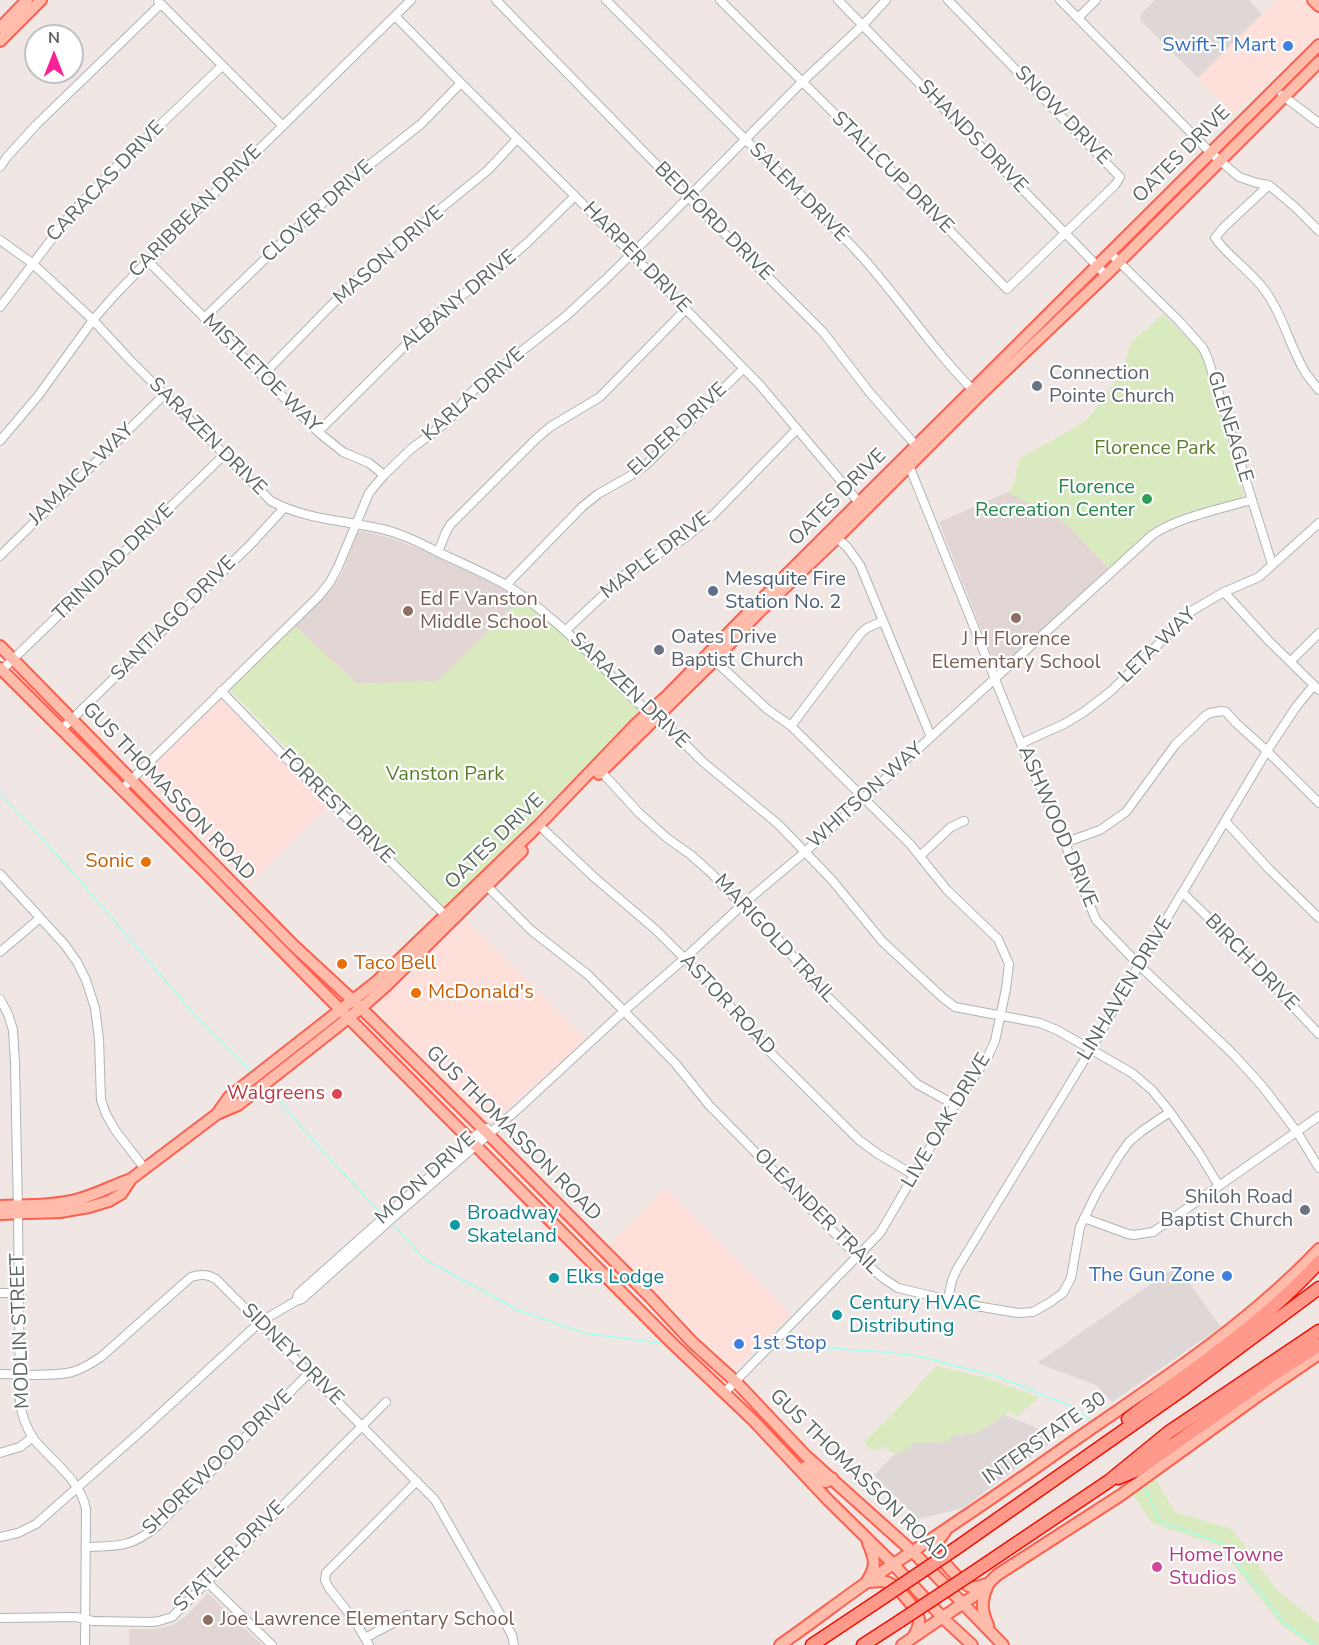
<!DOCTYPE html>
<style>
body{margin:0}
#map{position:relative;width:1319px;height:1645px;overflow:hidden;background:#f0e6e4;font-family:"Nunito Sans",sans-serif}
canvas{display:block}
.north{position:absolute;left:24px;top:24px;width:60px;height:60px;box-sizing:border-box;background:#fff;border:2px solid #bec2c1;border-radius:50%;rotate:0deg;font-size:16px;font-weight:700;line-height:24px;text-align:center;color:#5c6665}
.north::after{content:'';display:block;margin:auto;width:21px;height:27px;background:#f92198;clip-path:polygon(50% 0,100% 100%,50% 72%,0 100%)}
</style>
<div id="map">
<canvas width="1319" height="1645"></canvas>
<div class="north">N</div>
</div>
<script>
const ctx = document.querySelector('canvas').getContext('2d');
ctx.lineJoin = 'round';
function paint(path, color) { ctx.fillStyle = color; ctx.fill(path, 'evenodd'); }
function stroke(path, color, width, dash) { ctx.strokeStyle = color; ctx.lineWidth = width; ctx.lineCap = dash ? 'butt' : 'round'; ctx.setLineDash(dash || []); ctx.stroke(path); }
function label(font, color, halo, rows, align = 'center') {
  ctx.font = font + ' "Nunito Sans",sans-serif'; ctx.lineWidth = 4.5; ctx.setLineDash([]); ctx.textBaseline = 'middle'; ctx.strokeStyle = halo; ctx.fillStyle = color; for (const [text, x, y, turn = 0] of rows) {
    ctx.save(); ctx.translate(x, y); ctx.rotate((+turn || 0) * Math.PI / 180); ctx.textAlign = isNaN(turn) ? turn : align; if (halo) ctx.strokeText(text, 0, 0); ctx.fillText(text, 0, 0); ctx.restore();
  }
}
paint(new Path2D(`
 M1276 0H1302L1319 18V35L1233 114 1198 78Z
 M221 699 328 806 248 884 142 777Z
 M463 916 586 1039 490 1124 485 1122 373 1006Z
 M665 1188 791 1315 734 1369 609 1245Z`), '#ffdfda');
paint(new Path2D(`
 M1155 0H1249L1262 14 1198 78 1140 20 1141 14Z
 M1177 1266 1221 1327 1112 1402 1096 1385 1037 1363Z
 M1005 1415 1044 1431 1054 1440 963 1508 918 1519 874 1475 895 1454 903 1452 913 1443 948 1442 951 1436 976 1433Z`), '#ded7d6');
paint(new Path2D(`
 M1008 492 1066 523 1110 570 1001 667H996L939 522Z
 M362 531 391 538 476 571 521 598 438 681 357 684 294 625 336 582 342 573 358 533Z
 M208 1593 262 1645H129V1629H154L173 1625 186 1616Z`), '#e2d6d5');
paint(new Path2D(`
 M1163 314 1198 348 1202 355 1243 495 1242 498 1160 523 1110 570 1066 523 1008 492 1014 483 1019 459 1087 420 1120 375 1124 365 1131 343Z
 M521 598 573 641 640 707 641 712 445 907 440 905 230 690 294 625 357 684 438 681Z
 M936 1366 983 1377 1039 1397 1018 1416 1009 1412 976 1433 951 1436 948 1442 914 1443 903 1452 895 1454 885 1447 877 1450H871L864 1442 889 1418Z
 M1152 1473 1175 1512 1232 1529 1277 1590 1319 1624V1645H1310L1281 1625 1218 1545 1153 1524 1129 1489Z`), '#d9eabe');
stroke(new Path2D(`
 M0 793 68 867 200 1021 253 1073
 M267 1087 326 1155 382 1214
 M392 1224 426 1260 518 1310 584 1333 660 1343
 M816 1347 884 1352 918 1356 996 1376 1071 1406 1092 1422
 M1143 1484 1161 1522 1221 1543 1287 1626 1316 1645`), '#a5ffee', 1.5);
const minor = new Path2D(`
 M496 0 688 197 823 332 870 393 919 449
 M606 0 852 246C896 292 930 348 976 393
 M720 0 866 145 1007 289 1115 185 1120 177 948 0
 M838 0 1106 275
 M1060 0 1210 152 1239 177 1257 183 1269 185 1295 207 1319 231
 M158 1 282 125
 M395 16 461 83 575 196 759 384 862 506
 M1078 18 1096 0
 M1282 95 1319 123
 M0 167 7 157 36 125 161 4
 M1269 185 1223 228 1215 238C1229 257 1249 270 1263 288 1283 314 1289 345 1305 372 1309 378 1314 384 1319 390
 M0 240 32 263 93 320 129 359 271 501C304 519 341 520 377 528 399 532 420 543 440 553 462 563 485 573 506 585 541 607 571 635 600 664 618 682 635 704 657 716L703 762 778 824 832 880 882 941 943 998 955 1007 1040 1023 1057 1030 1132 1073 1152 1090 1170 1112 1199 1153 1219 1186
 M1110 253 1180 322 1203 348 1208 359 1272 564
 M147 260 318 432 343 452 369 463 384 475
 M0 307 70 215 116 167 222 66
 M204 318 329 197 421 124 461 83
 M263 375 354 282 395 246 488 170 517 139
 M318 432 436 315 497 269 528 242 575 196
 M0 441 38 396 93 320 113 297 186 221 411 0
 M908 463 1032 771 1046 797 1096 920 1139 965 1233 1054 1263 1087 1297 1132 1319 1168
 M834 535 847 547 860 565 931 737
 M438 552 446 532 450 525 535 440 550 427 600 397 686 309
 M0 556 165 394
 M506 585 582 507 598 494 630 476 646 465 743 369
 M1224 592 1268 640 1319 690
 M566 630 627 573 685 538 713 515 797 429
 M711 657 767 709 791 726 910 844 947 890 998 939 1009 964 1006 989 995 1041 988 1056 955 1105 880 1233 724 1393
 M1291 661 1319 633
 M2 670 224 455
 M221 691 280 752 448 918
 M791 726 861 633 867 628 883 621
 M62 729 251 544 284 508
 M1022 743 1064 724 1084 712 1111 691 1193 610 1224 592 1259 577 1319 523
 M598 768 639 813 667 838 691 855 710 872 742 905 778 939 824 993 917 1084 955 1105
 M121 790 319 596 330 582 338 567 369 493 384 475 411 449 448 421 470 394 479 385 566 316 606 279 659 227 802 82 863 25 886 0
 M1226 822 1268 868 1319 918
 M544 830 595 878 656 930 716 990 772 1054 859 1140 878 1154 914 1175
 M1064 843 1100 830 1126 812 1175 745 1205 716 1210 713 1222 711 1226 712 1236 723 1267 751 1319 803
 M920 856 951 827 964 821
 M0 874 65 945 77 962 86 980 95 1008 99 1039 101 1100 106 1114 115 1130 145 1169
 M486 885 532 931 587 974 624 1011 675 1063 709 1105 858 1257 883 1278 898 1288 970 1305 1018 1313 1033 1312 1049 1303 1063 1293 1071 1278 1080 1227 1096 1194 1119 1156 1129 1142 1142 1131 1170 1112
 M1183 893 1231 940 1319 1034
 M0 952 40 918
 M0 999 8 1014 13 1030 15 1063 18 1214 20 1403C22 1415 26 1427 33 1438 51 1461 80 1479 86 1509L85 1645
 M1084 1218 1128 1234 1134 1235 1153 1232 1319 1116
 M0 1293H19
 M948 1299 952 1280 957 1269 1091 1049 1139 965 1267 751 1296 707 1314 685
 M296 1301 298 1294 483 1129 487 1128
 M0 1374C22 1374 50 1377 72 1372 83 1369 92 1363 101 1357L191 1277C201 1274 207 1274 216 1279L435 1500 512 1635 514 1645
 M0 1453 20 1447 33 1437
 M0 1537 18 1533 36 1524 147 1426 260 1322 296 1301 302 1299 397 1214 519 1108 624 1011 684 959 742 905 805 852 1151 536C1175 518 1221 509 1251 500
 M86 1547C117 1546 130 1548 156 1527L309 1373
 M206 1581 272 1645
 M0 1618 76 1617 93 1621 152 1622 159 1621 172 1617 386 1402
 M365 1638 408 1615
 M369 1645 355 1621 329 1588 325 1580 326 1573 417 1481`);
const major = new Path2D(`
 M1313 0 1319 6
 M0 28 27 0
 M0 41 41 0
 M0 646 292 944 361 1008 483 1129 650 1297 692 1342 735 1381 806 1456 913 1552 1003 1645
 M0 668 205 872 309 978 672 1343 754 1421 828 1500 893 1564 943 1618 972 1645
 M599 774 715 660 757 614 837 538 979 396 1106 275 1319 62
 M217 1114 238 1105 361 1008 386 986 522 851
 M0 1206C26 1205 54 1206 79 1199 97 1194 114 1185 131 1179
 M0 1214 60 1212 89 1207 109 1201 121 1194 131 1179 217 1114 229 1097 376 982 540 824 636 724 668 695 752 609 1319 45
 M805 1467 822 1481 826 1482 832 1478
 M945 1532 938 1541V1555C945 1563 961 1584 971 1587 976 1588 981 1586 986 1584
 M867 1581C877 1566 875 1559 868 1543
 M870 1582C877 1581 883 1580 889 1583 898 1587 918 1610 919 1619 920 1626 916 1632 913 1637
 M988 1625C981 1610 981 1600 988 1585
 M780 1645C819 1618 855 1589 895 1563 956 1523 1016 1482 1075 1440 1160 1381 1248 1324 1319 1249
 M902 1645 981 1591 997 1575 1121 1495 1255 1398 1319 1354`);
const highway = new Path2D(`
 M1128 1419C1193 1368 1263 1324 1319 1262
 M1118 1478 1137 1470 1271 1376 1319 1345
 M955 1549 1186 1387 1319 1288
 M971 1574 1109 1481 1169 1432 1319 1331
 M812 1645 884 1597
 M863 1645 900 1621`);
stroke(minor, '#adb5b5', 10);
stroke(major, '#fe5f4f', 14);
stroke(highway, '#f40e00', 15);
stroke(minor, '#fff', 8);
stroke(major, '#ffbcaa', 10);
stroke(highway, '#ff998c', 12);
const highwayBridge = new Path2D(`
 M884 1597 955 1549
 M900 1621 971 1574`);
stroke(highwayBridge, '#f40e00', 15, []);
stroke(highwayBridge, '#ff998c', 12);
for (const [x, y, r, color] of [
 [1288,46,6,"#3f7fe0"],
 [1037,386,6,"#6b7280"],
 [1147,499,6,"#2e9e5b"],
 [713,591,6,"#5c6f8a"],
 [408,611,6,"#8d6e63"],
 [1016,618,6,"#8d6e63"],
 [659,650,6,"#6b7280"],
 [146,862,6,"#e8710a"],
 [342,964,6,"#e8710a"],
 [416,993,6,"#e8710a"],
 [337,1094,6,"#e0444e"],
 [1305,1210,6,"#6b7280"],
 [455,1225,6,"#0f9aa8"],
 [1227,1276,6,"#3f7fe0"],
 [554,1278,6,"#0f9aa8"],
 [837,1315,6,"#0f9aa8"],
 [739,1344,6,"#3f7fe0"],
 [1157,1567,6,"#d1479c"],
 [208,1620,6,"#8d6e63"]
]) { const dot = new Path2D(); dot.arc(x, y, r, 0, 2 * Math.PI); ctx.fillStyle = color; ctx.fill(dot); stroke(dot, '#fff', 2); }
label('20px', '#366cbe', '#fff', [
 ["Swift-T Mart",1276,46],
 ["The Gun Zone",1215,1276],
 ["1st Stop",751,1344,"left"]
], 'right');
label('20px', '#5c6665', '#fff', [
 ["SNOW DRIVE",1062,116,46],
 ["SHANDS DRIVE",972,137,46],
 ["OATES DRIVE",1182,155,-45],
 ["STALLCUP DRIVE",892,173,45],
 ["CARACAS DRIVE",106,182,-46],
 ["SALEM DRIVE",798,193,45],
 ["CARIBBEAN DRIVE",196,212,-45],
 ["CLOVER DRIVE",318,212,-42],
 ["BEDFORD DRIVE",713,222,45],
 ["MASON DRIVE",389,256,-41],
 ["HARPER DRIVE",636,258,46],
 ["ALBANY DRIVE",459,301,-40],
 ["MISTLETOE WAY",261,374,45],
 ["KARLA DRIVE",474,395,-42],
 ["GLENEAGLE",1229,427,73],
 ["ELDER DRIVE",678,430,-43],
 ["SARAZEN DRIVE",207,437,45],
 ["JAMAICA WAY",82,475,-44],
 ["OATES DRIVE",838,498,-45],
 ["MAPLE DRIVE",656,556,-37],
 ["TRINIDAD DRIVE",114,563,-44],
 ["SANTIAGO DRIVE",174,619,-45],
 ["LETA WAY",1158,646,-44],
 ["SARAZEN DRIVE",629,691,44],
 ["GUS THOMASSON ROAD",168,792,46],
 ["WHITSON WAY",866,796,-42],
 ["FORREST DRIVE",336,807,45],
 ["ASHWOOD DRIVE",1057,827,67],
 ["OATES DRIVE",495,842,-44],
 ["MARIGOLD TRAIL",774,939,47],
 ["BIRCH DRIVE",1251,963,46],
 ["LINHAVEN DRIVE",1126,989,-59],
 ["ASTOR ROAD",727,1005,47],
 ["LIVE OAK DRIVE",947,1121,-59],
 ["GUS THOMASSON ROAD",513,1134,45],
 ["MOON DRIVE",426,1179,-42],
 ["OLEANDER TRAIL",816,1212,45],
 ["MODLIN STREET",21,1331,-92],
 ["SIDNEY DRIVE",292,1355,45],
 ["INTERSTATE 30",1045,1439,-35],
 ["SHOREWOOD DRIVE",218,1463,-44],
 ["GUS THOMASSON ROAD",858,1476,44],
 ["STATLER DRIVE",230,1557,-45]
]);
label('20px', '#5b616d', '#fff', [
 ["Connection",1049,374],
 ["Pointe Church",1049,397],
 ["Oates Drive",671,638],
 ["Baptist Church",671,661],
 ["Shiloh Road",1293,1198,"right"],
 ["Baptist Church",1293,1221,"right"]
], 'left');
label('20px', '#5b7e2b', '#fff', [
 ["Florence Park",1155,449],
 ["Vanston Park",445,775]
]);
label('20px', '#27864d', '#fff', [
 ["Florence",1135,488],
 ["Recreation Center",1135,511]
], 'right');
label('20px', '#4e5e75', '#fff', [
 ["Mesquite Fire",725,580],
 ["Station No. 2",725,603]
], 'left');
label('20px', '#785e54', '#fff', [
 ["Ed F Vanston",420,600],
 ["Middle School",420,623],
 ["J H Florence",1016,640,"center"],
 ["Elementary School",1016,663,"center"],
 ["Joe Lawrence Elementary School",220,1620]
], 'left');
label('20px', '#c56008', '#fff', [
 ["Sonic",134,862,"right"],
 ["Taco Bell",354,964],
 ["McDonald's",428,993]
], 'left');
label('20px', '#be3a42', '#fff', [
 ["Walgreens",325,1094]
], 'right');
label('20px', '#0d838f', '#fff', [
 ["Broadway",467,1214],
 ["Skateland",467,1237],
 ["Elks Lodge",566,1278],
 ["Century HVAC",849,1304],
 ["Distributing",849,1327]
], 'left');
label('20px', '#b23c85', '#fff', [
 ["HomeTowne",1169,1556],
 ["Studios",1169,1579]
], 'left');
</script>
